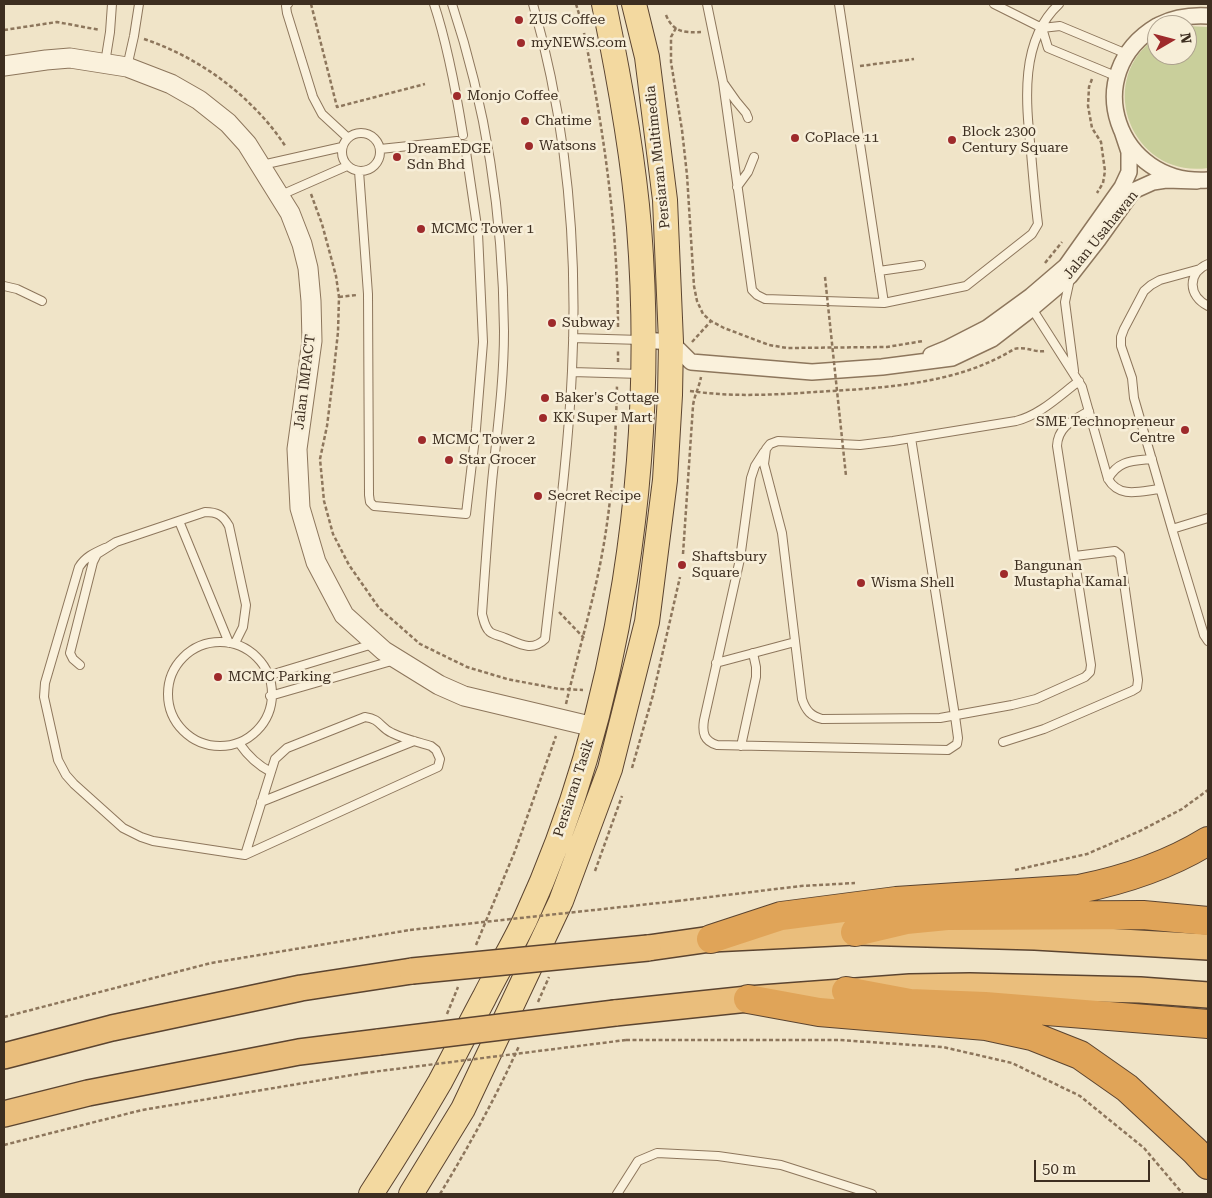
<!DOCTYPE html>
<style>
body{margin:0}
#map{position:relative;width:1212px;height:1198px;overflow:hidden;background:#f0e4c8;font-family:"Roboto Serif",serif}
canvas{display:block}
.frame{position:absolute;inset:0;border:5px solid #3d2e20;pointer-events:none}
.north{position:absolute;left:1147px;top:15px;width:50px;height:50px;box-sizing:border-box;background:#f7eed8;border:1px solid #ada18e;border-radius:50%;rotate:82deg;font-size:14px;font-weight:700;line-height:20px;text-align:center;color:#3d2e20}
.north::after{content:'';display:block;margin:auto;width:18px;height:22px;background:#9e2a2b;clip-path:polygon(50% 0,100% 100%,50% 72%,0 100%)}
.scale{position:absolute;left:1034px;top:1160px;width:116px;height:22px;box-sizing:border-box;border:2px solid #3d2e20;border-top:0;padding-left:6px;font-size:15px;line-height:18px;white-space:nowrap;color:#3d2e20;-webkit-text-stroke:4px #f7eed8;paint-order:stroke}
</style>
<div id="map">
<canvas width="1212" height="1198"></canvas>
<div class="frame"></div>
<div class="north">N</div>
<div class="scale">50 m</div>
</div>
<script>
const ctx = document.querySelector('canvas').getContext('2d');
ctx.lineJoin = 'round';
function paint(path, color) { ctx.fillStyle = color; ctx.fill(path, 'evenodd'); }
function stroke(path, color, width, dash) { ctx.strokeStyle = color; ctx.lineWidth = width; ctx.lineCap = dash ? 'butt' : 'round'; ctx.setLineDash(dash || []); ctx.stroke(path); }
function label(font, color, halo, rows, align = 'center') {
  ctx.font = font + ' "Roboto Serif",serif'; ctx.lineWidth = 5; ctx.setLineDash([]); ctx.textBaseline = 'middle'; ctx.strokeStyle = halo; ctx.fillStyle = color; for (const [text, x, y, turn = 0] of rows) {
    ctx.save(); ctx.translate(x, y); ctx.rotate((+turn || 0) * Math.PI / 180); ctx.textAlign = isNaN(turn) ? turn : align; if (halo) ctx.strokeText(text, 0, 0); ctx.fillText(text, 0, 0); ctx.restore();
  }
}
paint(new Path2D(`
 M1187 26 1208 27V168C1132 179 1093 80 1157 37V55H1187Z`), '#c9cf9b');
const service = new Path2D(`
 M288 4 286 6 287 13 313 97 322 114 348 138
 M434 4C448 46 456 91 463 135
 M452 4C487 109 503 221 504 331 504 382 497 432 492 482 488 526 485 570 482 614 484 621 485 628 490 632 494 635 501 636 505 638 520 644 532 652 545 639 555 550 568 460 572 371 578 246 567 124 533 4
 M707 4 723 82 752 290 757 295 765 299 884 303 966 286 1032 234 1038 224C1035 200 1033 176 1031 152 1026 103 1019 41 1059 4
 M839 4 884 303
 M994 4 1042 28 1060 26 1127 54
 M1042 28 1048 48 1118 77
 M105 63 110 32 112 4
 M127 67 134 36 139 4
 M724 84 736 101 746 113 748 118
 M342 152a19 19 0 1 1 38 0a19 19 0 1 1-38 0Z
 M380 149 457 141
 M262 165 342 147
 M359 171 368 294 369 495 370 502 374 506 466 514 476 429 483 342 478 233 465 145
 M737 187 748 172 754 157
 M281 195 347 166
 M1208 264C1187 273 1188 296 1208 306
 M1200 269 1160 280 1151 285 1144 291 1124 329 1121 337V346L1132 378 1134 398 1172 529 1208 518
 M879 271 921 265
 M1070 279 1065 302 1074 371
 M4 286 17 289 42 301
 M1031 307 1082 387 1108 479C1120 499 1140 491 1160 489
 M573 338 641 340
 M572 372 641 374
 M1079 381C1059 396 1040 415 1016 421L893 441 860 445 778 441 770 444 766 449 764 464 782 533 802 699C806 711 811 716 822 719L940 718 1012 705 1036 699 1085 677 1090 672 1091 665 1057 446C1058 426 1074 420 1089 411
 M764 452 755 466 751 478 740 559 704 720C702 733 704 741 717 745L948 750 957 744 958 738 955 716 911 438
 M1108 479C1118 460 1133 461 1152 459
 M179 521 229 643
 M1172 529 1204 635 1208 641
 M105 548C94 553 85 557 79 567L45 683 44 697 58 760 66 775 74 784 123 828 141 837 153 841 245 855 438 767 440 759 436 750 431 746C418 742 404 739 392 733 380 728 381 719 365 717L287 748 275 759 245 855
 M168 694a52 52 0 1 1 104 0a52 52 0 1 1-104 0Z
 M716 663 795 642
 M80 665 73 659 70 653 93 562 97 554 116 542 205 512C217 512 223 515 229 526L246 605 243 627 235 643
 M267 676 373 644
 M270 696 395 660
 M1003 742 1044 729 1132 691 1137 688 1138 680 1120 555 1115 551 1075 556
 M239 743C248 756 257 765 271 772
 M741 746 756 677V667L753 653
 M261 802 414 741
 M617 1194 638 1161 657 1153 718 1156 781 1165 872 1194`);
const minor = new Path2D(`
 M1159 25C1175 17 1191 15 1208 16
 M1157 26C1078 73 1117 186 1208 180
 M643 340 671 342 691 362 812 372 882 367 952 358 992 339 1031 309 1070 276 1098 240 1133 191 1153 182 1166 180 1197 181
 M931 355 948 348 987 328 1031 296 1066 266 1122 187 1129 172V152L1122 131`);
const tertiary = new Path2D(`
 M4 66 46 60 70 58 127 67 171 84 199 100 228 123 247 144 290 213 302 244 308 268 311 301 312 341 297 449 300 508 316 562 344 615 384 651 439 685 464 696 594 727`);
const primary = new Path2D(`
 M371 1194C395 1157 418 1120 440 1082 455 1054 469 1026 484 998 497 972 512 947 525 920 621 712 657 455 639 227 633 152 619 77 604 4
 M411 1194 463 1109 561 901 610 769 647 622 665 480 670 395 671 342 665 200 647 57 634 4`);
const trunk = new Path2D(`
 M648 948 711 939 855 932 1035 937 1208 947
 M615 1013 748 999 910 987 970 986 1140 990 1208 995
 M4 1056 112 1028 301 988 412 971
 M4 1114 88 1093 299 1052 379 1042`);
const motorway = new Path2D(`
 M855 932 906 920 947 916 1143 915 1208 921
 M711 939 781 916 896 901 1079 889C1124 880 1169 865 1208 841
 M846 991 910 1003 985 1006 1208 1024
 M748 999 819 1012 986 1026 1032 1036 1080 1055 1127 1088 1195 1151 1208 1165`);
stroke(service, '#8d765c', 10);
stroke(minor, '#8d765c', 18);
stroke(tertiary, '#8d765c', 21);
stroke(primary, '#5b4430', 26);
stroke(trunk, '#5b4430', 28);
stroke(motorway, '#5b4430', 30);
stroke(new Path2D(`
 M311 4 337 107 425 84
 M576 4 579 14
 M666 15C673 32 684 33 701 32
 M676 28 671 37V62L682 130 687 175 694 286 697 301 703 314 711 321 724 328 769 345 787 348 887 347 923 341
 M4 30 57 22 100 30
 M584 33C604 131 618 230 618 329
 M144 39C201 58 253 97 286 147
 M860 66 914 59
 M1092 79 1089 87 1088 106 1092 128 1101 142 1105 171 1103 183 1097 193
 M311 194 322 224 336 276 339 297 338 332 333 378 327 426 320 459 324 501 333 534 349 565 379 608 420 644 467 667 507 679 559 689 583 690
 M1045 263 1062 242
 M339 297 357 295
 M692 342 711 321
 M618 362V350
 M690 391C731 397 773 395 815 392 880 388 957 385 1014 349 1027 346 1034 353 1046 351
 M683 554 693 406C694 396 699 388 701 377
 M559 612 584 638
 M566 704C579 648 596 594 605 537 613 486 616 436 617 385
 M632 768 653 695 680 577
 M1015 870 1087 854 1140 831 1182 809 1208 790
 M595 871 622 796
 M677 901 801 886 855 883
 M476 945 515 851 556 736
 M538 1002 549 977
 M447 1014 458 987
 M4 1017 211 963 410 930
 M626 1040H839L943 1047 1012 1063 1080 1096 1144 1148 1183 1194
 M4 1145 142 1110 364 1073
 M440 1194C469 1146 496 1097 519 1046`), '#8d765c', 2.5, [4, 2.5]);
stroke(service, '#faf1dc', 8);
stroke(minor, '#faf1dc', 15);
stroke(tertiary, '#faf1dc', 19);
stroke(primary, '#f3d9a0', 24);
stroke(trunk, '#eabe7c', 25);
stroke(motorway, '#e0a458', 28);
const trunkBridge = new Path2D(`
 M412 971 648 948
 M379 1042 615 1013`);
stroke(trunkBridge, '#5b4430', 28, []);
stroke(new Path2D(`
 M825 277 846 476
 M410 930 677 901
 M364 1073 626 1040`), '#8d765c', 2.5, [4, 2.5]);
stroke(trunkBridge, '#eabe7c', 25);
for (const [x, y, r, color] of [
 [519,20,5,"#9e2a2b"],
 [521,43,5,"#9e2a2b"],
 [457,96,5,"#9e2a2b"],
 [525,121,5,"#9e2a2b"],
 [795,138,5,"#9e2a2b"],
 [952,140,5,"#9e2a2b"],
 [529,146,5,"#9e2a2b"],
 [397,157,5,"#9e2a2b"],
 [421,229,5,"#9e2a2b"],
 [552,323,5,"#9e2a2b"],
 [545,398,5,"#9e2a2b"],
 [543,418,5,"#9e2a2b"],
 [1185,430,5,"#9e2a2b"],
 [422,440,5,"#9e2a2b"],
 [449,460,5,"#9e2a2b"],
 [538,496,5,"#9e2a2b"],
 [682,565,5,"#9e2a2b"],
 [1004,574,5,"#9e2a2b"],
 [861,583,5,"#9e2a2b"],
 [218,677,5,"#9e2a2b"]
]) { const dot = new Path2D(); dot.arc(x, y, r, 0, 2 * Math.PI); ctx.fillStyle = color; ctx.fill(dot); stroke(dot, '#f7eed8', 2); }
label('14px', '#3d2e20', '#f7eed8', [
 ["ZUS Coffee",529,20],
 ["myNEWS.com",531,43],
 ["Monjo Coffee",467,96],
 ["Chatime",535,121],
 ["Block 2300",962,132],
 ["Century Square",962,148],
 ["CoPlace 11",805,138],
 ["Watsons",539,146],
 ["DreamEDGE",407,149],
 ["Sdn Bhd",407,165],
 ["MCMC Tower 1",431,229],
 ["Subway",562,323],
 ["Baker's Cottage",555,398],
 ["KK Super Mart",553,418],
 ["SME Technopreneur",1175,422,"right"],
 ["Centre",1175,438,"right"],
 ["MCMC Tower 2",432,440],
 ["Star Grocer",459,460],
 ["Secret Recipe",548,496],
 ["Shaftsbury",692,557],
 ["Square",692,573],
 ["Bangunan",1014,566],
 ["Mustapha Kamal",1014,582],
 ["Wisma Shell",871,583],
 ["MCMC Parking",228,677]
], 'left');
label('14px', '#3d2e20', '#f7eed8', [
 ["Persiaran Multimedia",658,157,-96],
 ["Jalan Usahawan",1101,235,-51],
 ["Jalan IMPACT",305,382,-83],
 ["Persiaran Tasik",574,788,-72]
]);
</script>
